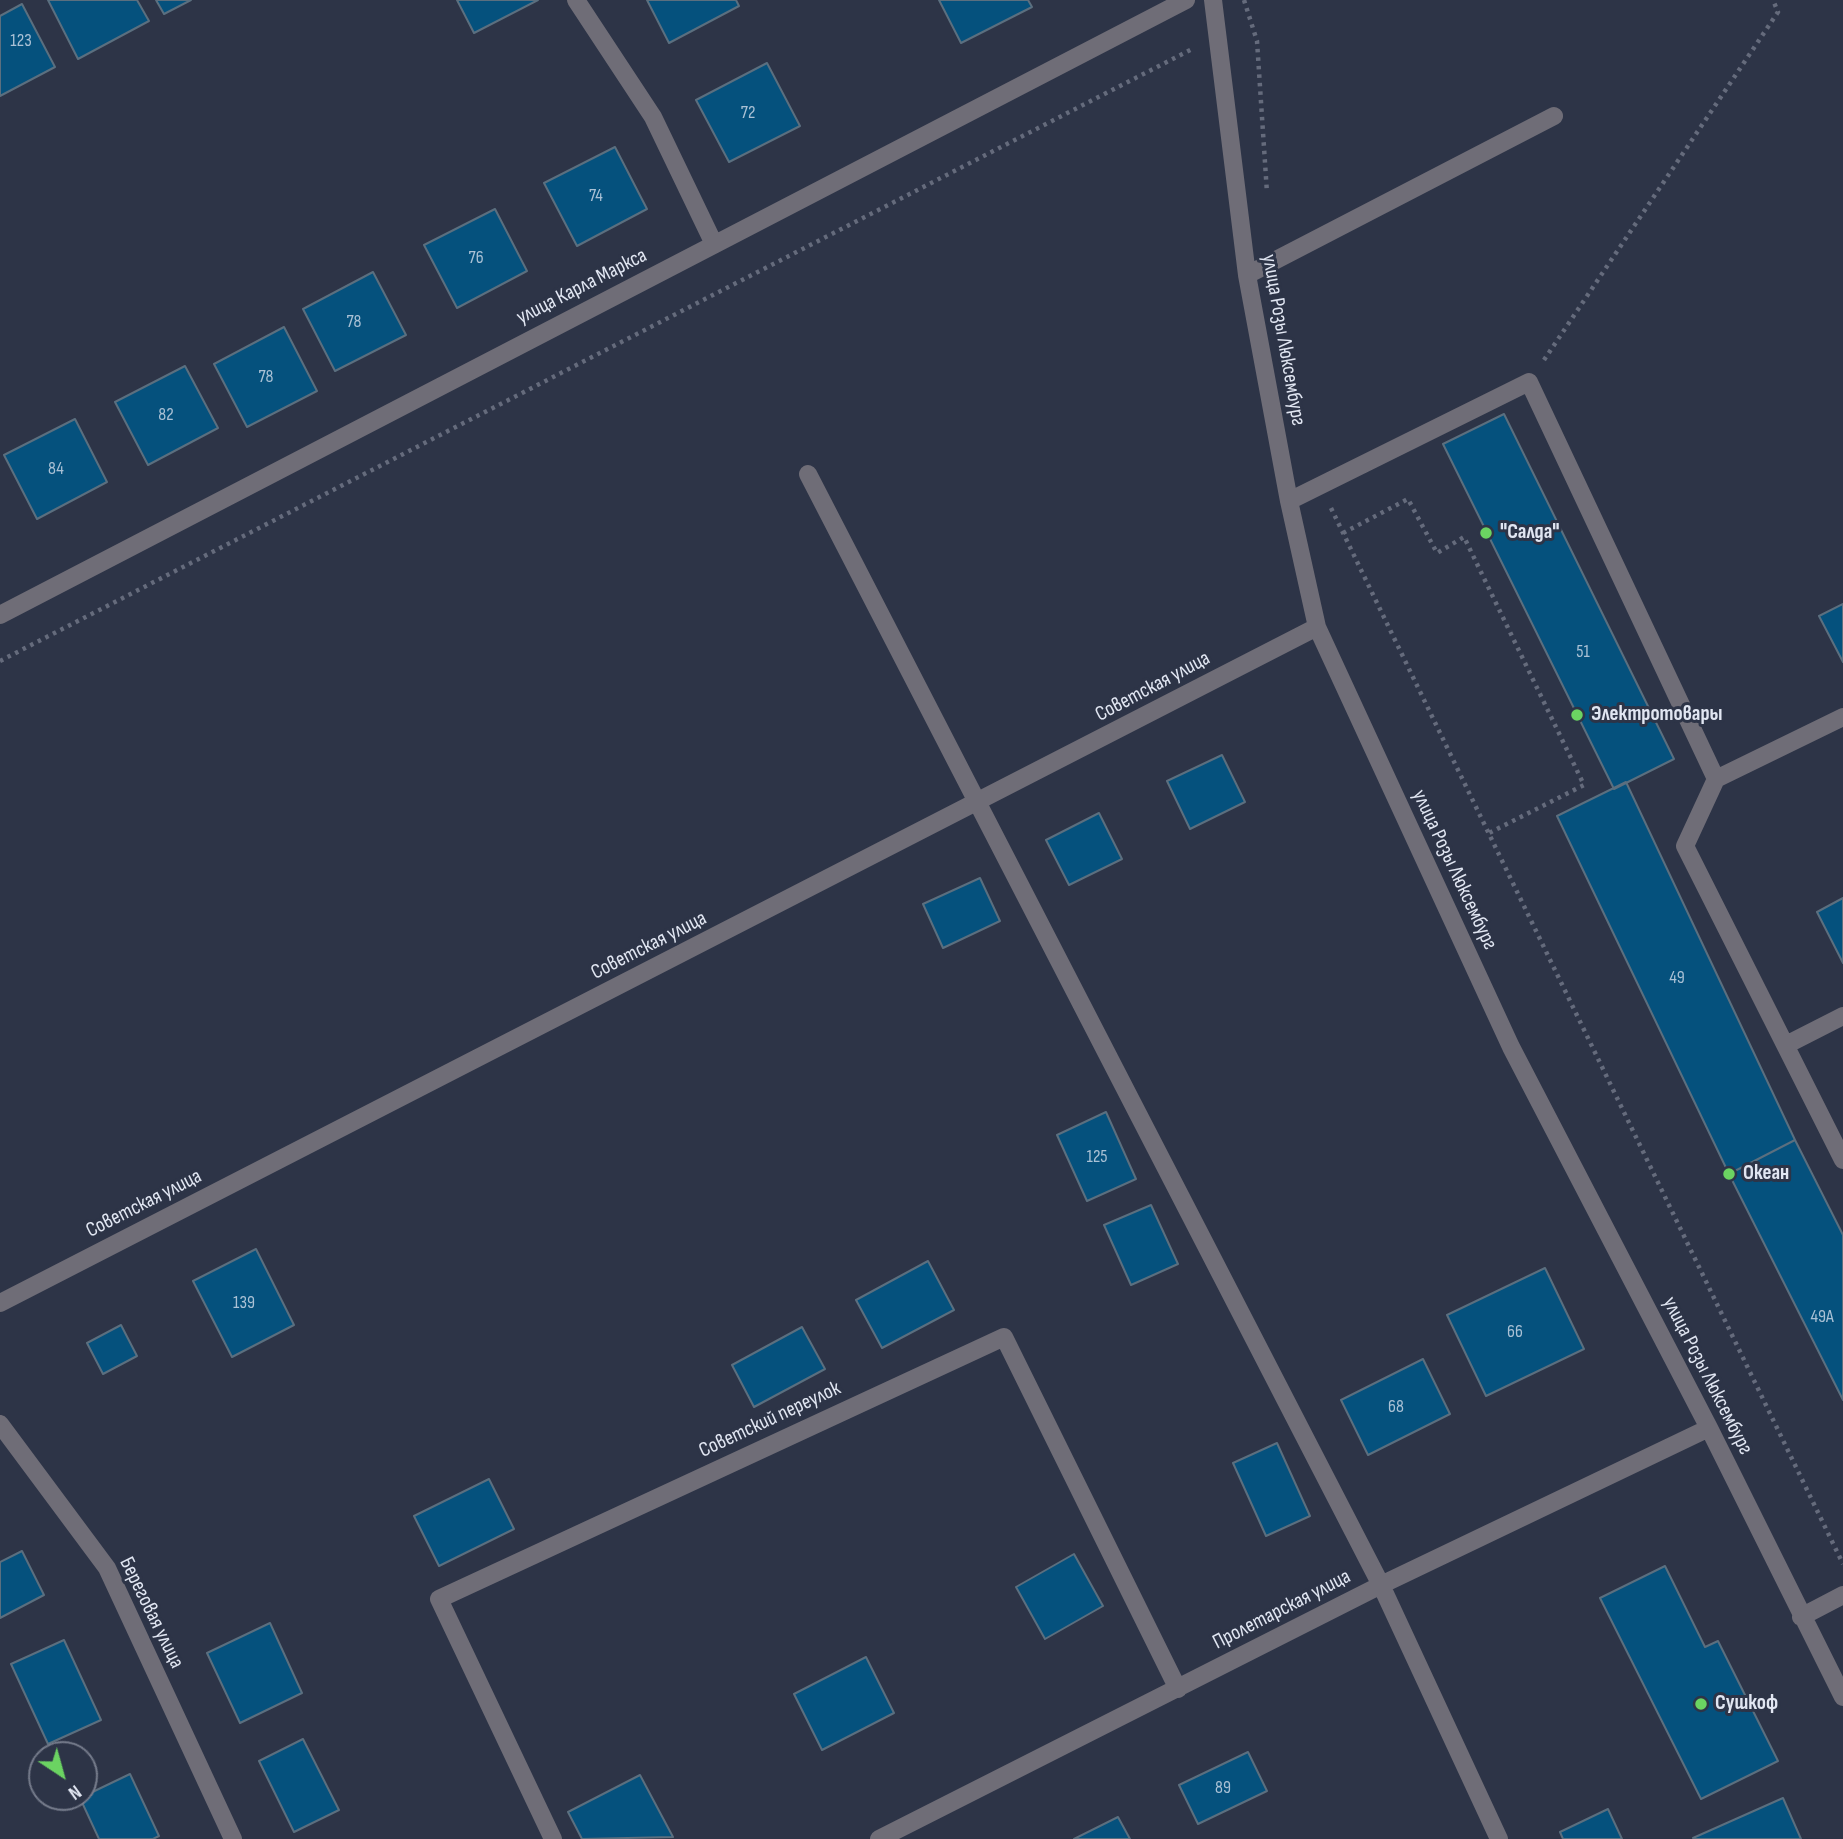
<!DOCTYPE html>
<meta charset="utf-8">
<style>
body{margin:0}
#map{position:relative;width:1843px;height:1839px;overflow:hidden;background:#2d3447;font-family:"Sofia Sans Condensed",sans-serif}
canvas{display:block}
.north{position:absolute;left:28px;top:1741px;width:70px;height:70px;box-sizing:border-box;background:#2d3447;border:2px solid #757b8b;border-radius:50%;rotate:144deg;font-size:19px;font-weight:700;line-height:28px;text-align:center;color:#e1e6f2}
.north::after{content:'';display:block;margin:auto;width:24px;height:32px;background:#6bd362;clip-path:polygon(50% 0,100% 100%,50% 72%,0 100%)}
</style>
<div id="map">
<canvas width="1843" height="1839"></canvas>
<div class="north">N</div>
</div>
<script>
const ctx = document.querySelector('canvas').getContext('2d');
ctx.lineJoin = 'round';
function paint(path, color) { ctx.fillStyle = color; ctx.fill(path, 'evenodd'); }
function stroke(path, color, width, dash) { ctx.strokeStyle = color; ctx.lineWidth = width; ctx.lineCap = dash ? 'butt' : 'round'; ctx.setLineDash(dash || []); ctx.stroke(path); }
function label(font, color, halo, rows, align = 'center') {
  ctx.font = font + ' "Sofia Sans Condensed",sans-serif'; ctx.lineWidth = 6; ctx.setLineDash([]); ctx.textBaseline = 'middle'; ctx.strokeStyle = halo; ctx.fillStyle = color; for (const [text, x, y, turn = 0] of rows) {
    ctx.save(); ctx.translate(x, y); ctx.rotate((+turn || 0) * Math.PI / 180); ctx.textAlign = isNaN(turn) ? turn : align; if (halo) ctx.strokeText(text, 0, 0); ctx.fillText(text, 0, 0); ctx.restore();
  }
}
const building = new Path2D(`
 M48 0H137L149 21 78 59Z
 M156 0H191L164 14Z
 M457 0H538L474 33Z
 M647 0H736L739 6 669 43Z
 M939 0H1028L1032 7 961 43Z
 M22 4 55 67 0 96V16Z
 M767 63 800 126 729 162 696 100Z
 M615 147 647 209 577 246 544 183Z
 M495 209 527 271 457 308 424 245Z
 M373 272 406 335 335 371 303 309Z
 M284 327 317 391 247 427 214 364Z
 M185 366 218 428 148 465 115 402Z
 M1504 414 1674 759 1614 789 1443 444Z
 M75 419 107 482 37 519 4 455Z
 M1843 604V662L1819 616Z
 M1222 755 1245 802 1190 829 1167 781Z
 M1626 782 1795 1140 1729 1174 1557 816Z
 M1099 813 1122 859 1069 885 1046 840Z
 M980 878 1000 921 943 948 923 904Z
 M1843 898V963L1817 912Z
 M1106 1112 1136 1179 1087 1201 1057 1135Z
 M1795 1140 1843 1235V1400L1729 1174Z
 M1151 1205 1178 1264 1131 1285 1104 1225Z
 M256 1249 294 1325 232 1357 193 1281Z
 M928 1261 954 1310 882 1348 856 1300Z
 M1545 1268 1584 1349 1486 1396 1447 1315Z
 M121 1325 137 1356 103 1374 87 1343Z
 M802 1327 825 1369 754 1407 732 1365Z
 M1423 1359 1450 1414 1368 1455 1341 1400Z
 M1277 1443 1310 1516 1266 1536 1233 1463Z
 M489 1479 514 1529 439 1566 414 1516Z
 M22 1551 44 1595 0 1618V1562Z
 M1074 1554 1103 1606 1045 1639 1016 1587Z
 M1665 1566 1705 1647 1718 1641 1778 1761 1701 1799 1600 1598Z
 M270 1623 302 1693 240 1723 207 1653Z
 M64 1640 101 1720 48 1744 11 1664Z
 M866 1657 894 1713 822 1750 794 1694Z
 M303 1739 339 1810 294 1832 259 1761Z
 M1248 1752 1267 1791 1198 1824 1179 1785Z
 M130 1774 159 1836 153 1839H99L80 1798Z
 M640 1775 673 1837 582 1839 568 1812Z
 M1783 1798 1801 1839H1694L1693 1838Z
 M1608 1809 1622 1839H1563L1560 1832Z
 M1118 1817 1130 1839H1074Z`);
paint(building, '#05517d');
stroke(building, '#5b6f7f', 2);
stroke(new Path2D(`
 M1244 0 1257 41 1267 193
 M1544 360 1778 12 1773 0
 M1331 508 1843 1564
 M1343 533 1408 499 1437 553 1464 537 1584 785 1489 833
 M0 661 1194 48`), '#656b7c', 4.5, [3.5, 5]);
stroke(new Path2D(`
 M576 0 653 117 714 244
 M1213 0 1247 275 1289 501 1317 627 1511 1047 1709 1428 1843 1697
 M1247 275 1554 116
 M808 474 1381 1585 1499 1839
 M1289 501 1529 382 1716 779
 M0 615 1186 0
 M1843 717 1716 779 1685 846 1843 1160
 M1786 1045 1843 1016
 M0 1303 1317 627
 M0 1424 107 1568 233 1839
 M1801 1617 1843 1595
 M553 1839 439 1599 1004 1337 1178 1689
 M879 1839 1381 1585 1709 1428`), '#6f6d77', 18);
for (const [x, y, r, color] of [
 [1486,533,7,"#6bd362"],
 [1577,715,7,"#6bd362"],
 [1729,1174,7,"#6bd362"],
 [1701,1704,7,"#6bd362"]
]) { const dot = new Path2D(); dot.arc(x, y, r, 0, 2 * Math.PI); ctx.fillStyle = color; ctx.fill(dot); stroke(dot, '#2d3447', 2.5); }
label('18px', '#aac1d5', null, [
 ["123",21,41],
 ["72",748,113],
 ["74",596,196],
 ["76",476,258],
 ["78",354,322],
 ["78",266,377],
 ["82",166,415],
 ["84",56,469],
 ["51",1583,652],
 ["49",1677,978],
 ["125",1097,1157],
 ["139",244,1303],
 ["49А",1822,1317],
 ["66",1515,1332],
 ["68",1396,1407],
 ["89",1223,1788]
]);
label('21px', '#e1e6f2', '#2d3447', [
 ["улица Карла Маркса",582,287,-27],
 ["улица Розы Люксембург",1283,340,80],
 ["Советская улица",1153,687,-28],
 ["улица Розы Люксембург",1454,870,65],
 ["Советская улица",649,946,-27],
 ["Советская улица",144,1204,-27],
 ["улица Розы Люксембург",1707,1376,63],
 ["Советский переулок",770,1420,-25],
 ["Пролетарская улица",1282,1610,-27],
 ["Береговая улица",151,1613,64]
]);
label('bold 21px', '#e1e6f2', '#2d3447', [
 ["\"Салда\"",1500,533],
 ["Электротовары",1591,715],
 ["Океан",1743,1174],
 ["Сушкоф",1715,1704]
], 'left');
</script>
